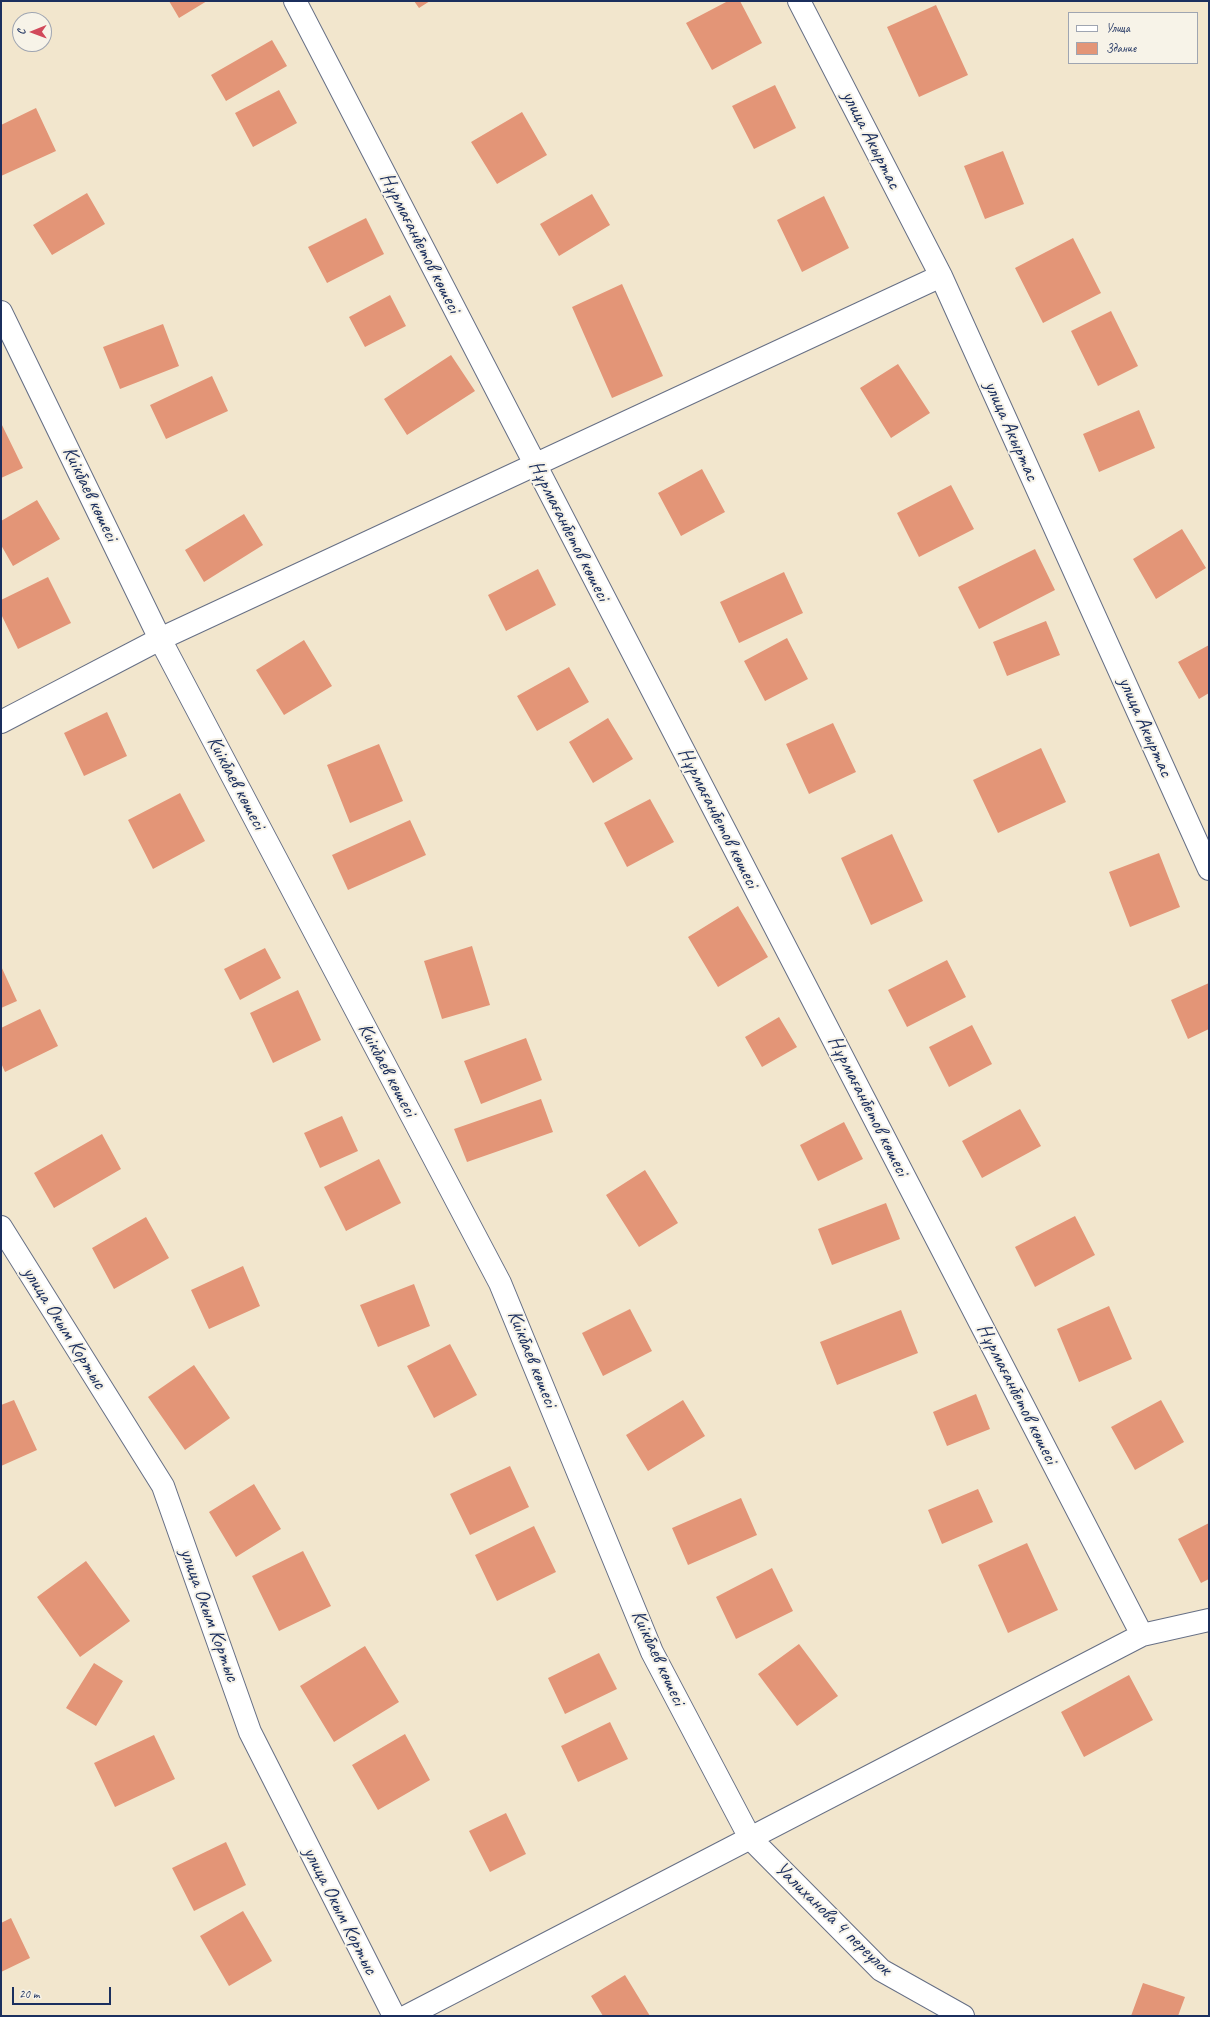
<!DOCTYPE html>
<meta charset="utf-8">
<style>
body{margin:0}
#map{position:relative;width:1210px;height:2017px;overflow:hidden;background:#f2e6cd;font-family:Caveat,sans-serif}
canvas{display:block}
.frame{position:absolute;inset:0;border:2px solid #1b2f5e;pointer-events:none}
.legend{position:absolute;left:1068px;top:12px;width:130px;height:52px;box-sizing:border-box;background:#f7f3e8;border:1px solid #9fa5b1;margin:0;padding:5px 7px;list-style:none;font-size:12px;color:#1b2f5e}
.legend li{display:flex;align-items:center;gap:8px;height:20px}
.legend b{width:20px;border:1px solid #9fa5b1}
.north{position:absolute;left:12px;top:12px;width:40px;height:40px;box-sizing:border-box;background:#f7f3e8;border:1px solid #9fa5b1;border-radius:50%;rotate:269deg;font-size:11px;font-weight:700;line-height:16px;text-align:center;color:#1b2f5e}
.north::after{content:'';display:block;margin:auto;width:14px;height:18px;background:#d1495b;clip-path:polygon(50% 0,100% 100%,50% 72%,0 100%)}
.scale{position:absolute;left:12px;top:1987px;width:99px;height:18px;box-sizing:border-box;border:2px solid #1b2f5e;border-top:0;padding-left:5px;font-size:12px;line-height:14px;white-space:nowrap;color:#1b2f5e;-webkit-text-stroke:3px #f7f3e8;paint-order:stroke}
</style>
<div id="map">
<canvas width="1210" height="2017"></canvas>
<div class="frame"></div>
<ul class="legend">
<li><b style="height:5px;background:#fff"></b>Улица</li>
<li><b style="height:11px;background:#e39577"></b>Здание</li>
</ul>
<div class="north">С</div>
<div class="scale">20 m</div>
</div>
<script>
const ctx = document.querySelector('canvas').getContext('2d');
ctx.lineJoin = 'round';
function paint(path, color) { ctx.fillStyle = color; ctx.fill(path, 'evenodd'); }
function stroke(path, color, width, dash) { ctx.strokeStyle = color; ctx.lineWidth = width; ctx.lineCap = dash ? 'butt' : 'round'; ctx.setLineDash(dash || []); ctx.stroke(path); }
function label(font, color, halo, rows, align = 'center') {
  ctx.font = font + ' Caveat,sans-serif'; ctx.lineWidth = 4; ctx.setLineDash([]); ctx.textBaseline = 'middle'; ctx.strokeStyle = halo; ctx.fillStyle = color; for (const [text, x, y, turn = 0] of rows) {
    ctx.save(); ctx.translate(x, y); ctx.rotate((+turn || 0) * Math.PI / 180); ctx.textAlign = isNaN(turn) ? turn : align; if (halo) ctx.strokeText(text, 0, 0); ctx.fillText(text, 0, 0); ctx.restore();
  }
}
paint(new Path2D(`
 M169 1H207L179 18Z
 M414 1H430L419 8Z
 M728 1H740L762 43 712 70 686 23Z
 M936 5 968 75 919 97 887 27Z
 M272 40 287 66 226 101 211 75Z
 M775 85 796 128 754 149 732 106Z
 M279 90 297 123 253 147 235 113Z
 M36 108 56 151 1 176V125Z
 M522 112 547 155 497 184 471 142Z
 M1003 151 1024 204 985 219 964 166Z
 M87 193 105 224 52 255 33 225Z
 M592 194 610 225 559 256 540 224Z
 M824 196 849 248 802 272 777 220Z
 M366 218 384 254 327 283 308 247Z
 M1073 238 1101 293 1043 323 1015 268Z
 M622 284 663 376 612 398 572 307Z
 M390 295 406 326 365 347 349 317Z
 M1111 311 1138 366 1098 386 1071 331Z
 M163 324 179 366 120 389 103 347Z
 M451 355 475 391 407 435 384 399Z
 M898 364 930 413 891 438 860 388Z
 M212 376 228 411 166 439 150 405Z
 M1139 410 1155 448 1099 472 1083 434Z
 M1 423 23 468 1 478Z
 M702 469 725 512 681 536 658 493Z
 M951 485 974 529 919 557 897 513Z
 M37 500 60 539 13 566 1 545V521Z
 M244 514 263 545 204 582 185 550Z
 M1182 529 1206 568 1156 599 1133 559Z
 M1035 549 1055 590 979 629 958 587Z
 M538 569 556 605 506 631 488 595Z
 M784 572 803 613 739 643 720 602Z
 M48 577 71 623 18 649 1 614V600Z
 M1046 621 1060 655 1007 676 993 642Z
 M787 638 808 679 765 701 744 661Z
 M304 640 332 686 284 715 256 670Z
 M1209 645V693L1199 699 1178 662Z
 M569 667 589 702 537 731 517 696Z
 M107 712 127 756 84 776 64 733Z
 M608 718 633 759 593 783 569 742Z
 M833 723 856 772 809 794 786 744Z
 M379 744 403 801 350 823 327 765Z
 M1041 748 1066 802 998 833 973 780Z
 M180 793 205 841 153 869 128 820Z
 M650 799 674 842 627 867 604 823Z
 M410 820 426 855 348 890 332 855Z
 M892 834 923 901 871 925 841 858Z
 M1159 853 1180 907 1130 927 1109 872Z
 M738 906 768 957 718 987 688 937Z
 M472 946 490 1005 442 1019 424 961Z
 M265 948 281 978 240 1000 224 969Z
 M947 960 966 997 907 1027 888 990Z
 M1 966 17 1001 1 1008Z
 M1209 983V1029L1188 1039 1171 1000Z
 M298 990 321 1040 273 1063 250 1013Z
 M40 1009 58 1046 5 1072 1 1063V1028Z
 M779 1017 797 1047 762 1067 745 1037Z
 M972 1025 992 1064 949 1087 929 1047Z
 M526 1038 542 1080 481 1104 464 1061Z
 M541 1099 553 1132 467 1162 454 1129Z
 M1020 1109 1041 1146 982 1178 962 1141Z
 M342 1116 358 1151 320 1168 304 1133Z
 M844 1122 863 1159 818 1181 800 1145Z
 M102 1134 121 1169 54 1208 34 1173Z
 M379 1159 401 1203 346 1231 324 1187Z
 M645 1170 678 1223 639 1247 606 1195Z
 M886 1203 900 1239 832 1265 818 1229Z
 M1075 1216 1095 1255 1035 1287 1015 1247Z
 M146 1217 169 1258 114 1289 92 1248Z
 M243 1266 260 1306 209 1329 191 1290Z
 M414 1284 430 1326 378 1347 360 1305Z
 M1109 1306 1132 1359 1079 1382 1057 1329Z
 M630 1309 652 1351 603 1376 582 1333Z
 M901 1310 918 1353 837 1385 820 1342Z
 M450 1344 477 1395 434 1418 407 1366Z
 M194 1365 230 1418 185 1450 148 1397Z
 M976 1394 990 1429 947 1446 933 1412Z
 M14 1400 37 1450 1 1466V1405Z
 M683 1400 705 1436 648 1471 626 1435Z
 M1161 1400 1184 1442 1135 1470 1111 1427Z
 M510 1466 529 1507 470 1535 450 1494Z
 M254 1484 281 1529 236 1557 209 1512Z
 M978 1489 993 1522 942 1544 928 1510Z
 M741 1498 757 1535 688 1565 672 1528Z
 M1209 1523V1579L1201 1583 1178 1539Z
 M534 1526 556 1572 497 1601 475 1555Z
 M1027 1543 1058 1610 1008 1633 978 1565Z
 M303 1551 331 1606 279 1631 252 1576Z
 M86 1561 130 1621 80 1657 37 1597Z
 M772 1568 793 1611 736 1639 716 1597Z
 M799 1644 838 1696 797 1726 758 1674Z
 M365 1646 399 1702 334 1742 300 1686Z
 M599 1653 617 1689 565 1714 548 1678Z
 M94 1663 123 1681 96 1726 66 1708Z
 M1129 1675 1153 1720 1084 1757 1061 1712Z
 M610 1722 628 1759 578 1782 561 1746Z
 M405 1734 430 1780 378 1810 352 1765Z
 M154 1735 175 1779 115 1807 94 1763Z
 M506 1813 526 1854 490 1872 469 1831Z
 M226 1842 246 1885 194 1911 172 1868Z
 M243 1911 272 1961 229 1986 200 1936Z
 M11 1918 30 1958 1 1972V1923Z
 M625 1975 650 2016H603L591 1996Z
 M1143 1983 1185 1997 1178 2016H1131Z`), '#e39577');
const street = new Path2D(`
 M295 1 1142 1635
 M799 1 941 276 1209 869
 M1 312 160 639 500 1283 652 1652 750 1838 881 1970 963 2016
 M1 722 160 639 941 276
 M1 1227 163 1486 250 1732 394 2016
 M407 2016 1142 1635 1209 1620`);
stroke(street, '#666f85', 24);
stroke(street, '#fff', 22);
label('20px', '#1b2f5e', '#f7f3e8', [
 ["улица Акыртас",871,140,63],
 ["Нұрмағанбетов көшесі",420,243,63],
 ["улица Акыртас",1011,431,66],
 ["Киікбаев көшесі",90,494,64],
 ["Нұрмағанбетов көшесі",569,531,63],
 ["улица Акыртас",1145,727,66],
 ["Киікбаев көшесі",236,783,62],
 ["Нұрмағанбетов көшесі",718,818,63],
 ["Киікбаев көшесі",387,1070,62],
 ["Нұрмағанбетов көшесі",868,1106,63],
 ["улица Окым Кортыс",64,1328,58],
 ["Киікбаев көшесі",532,1359,68],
 ["Нұрмағанбетов көшесі",1017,1394,63],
 ["улица Окым Кортыс",209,1615,70],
 ["Киікбаев көшесі",658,1658,65],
 ["улица Окым Кортыс",340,1911,63],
 ["Уалиханова 4 переулок",833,1919,44]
]);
</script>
